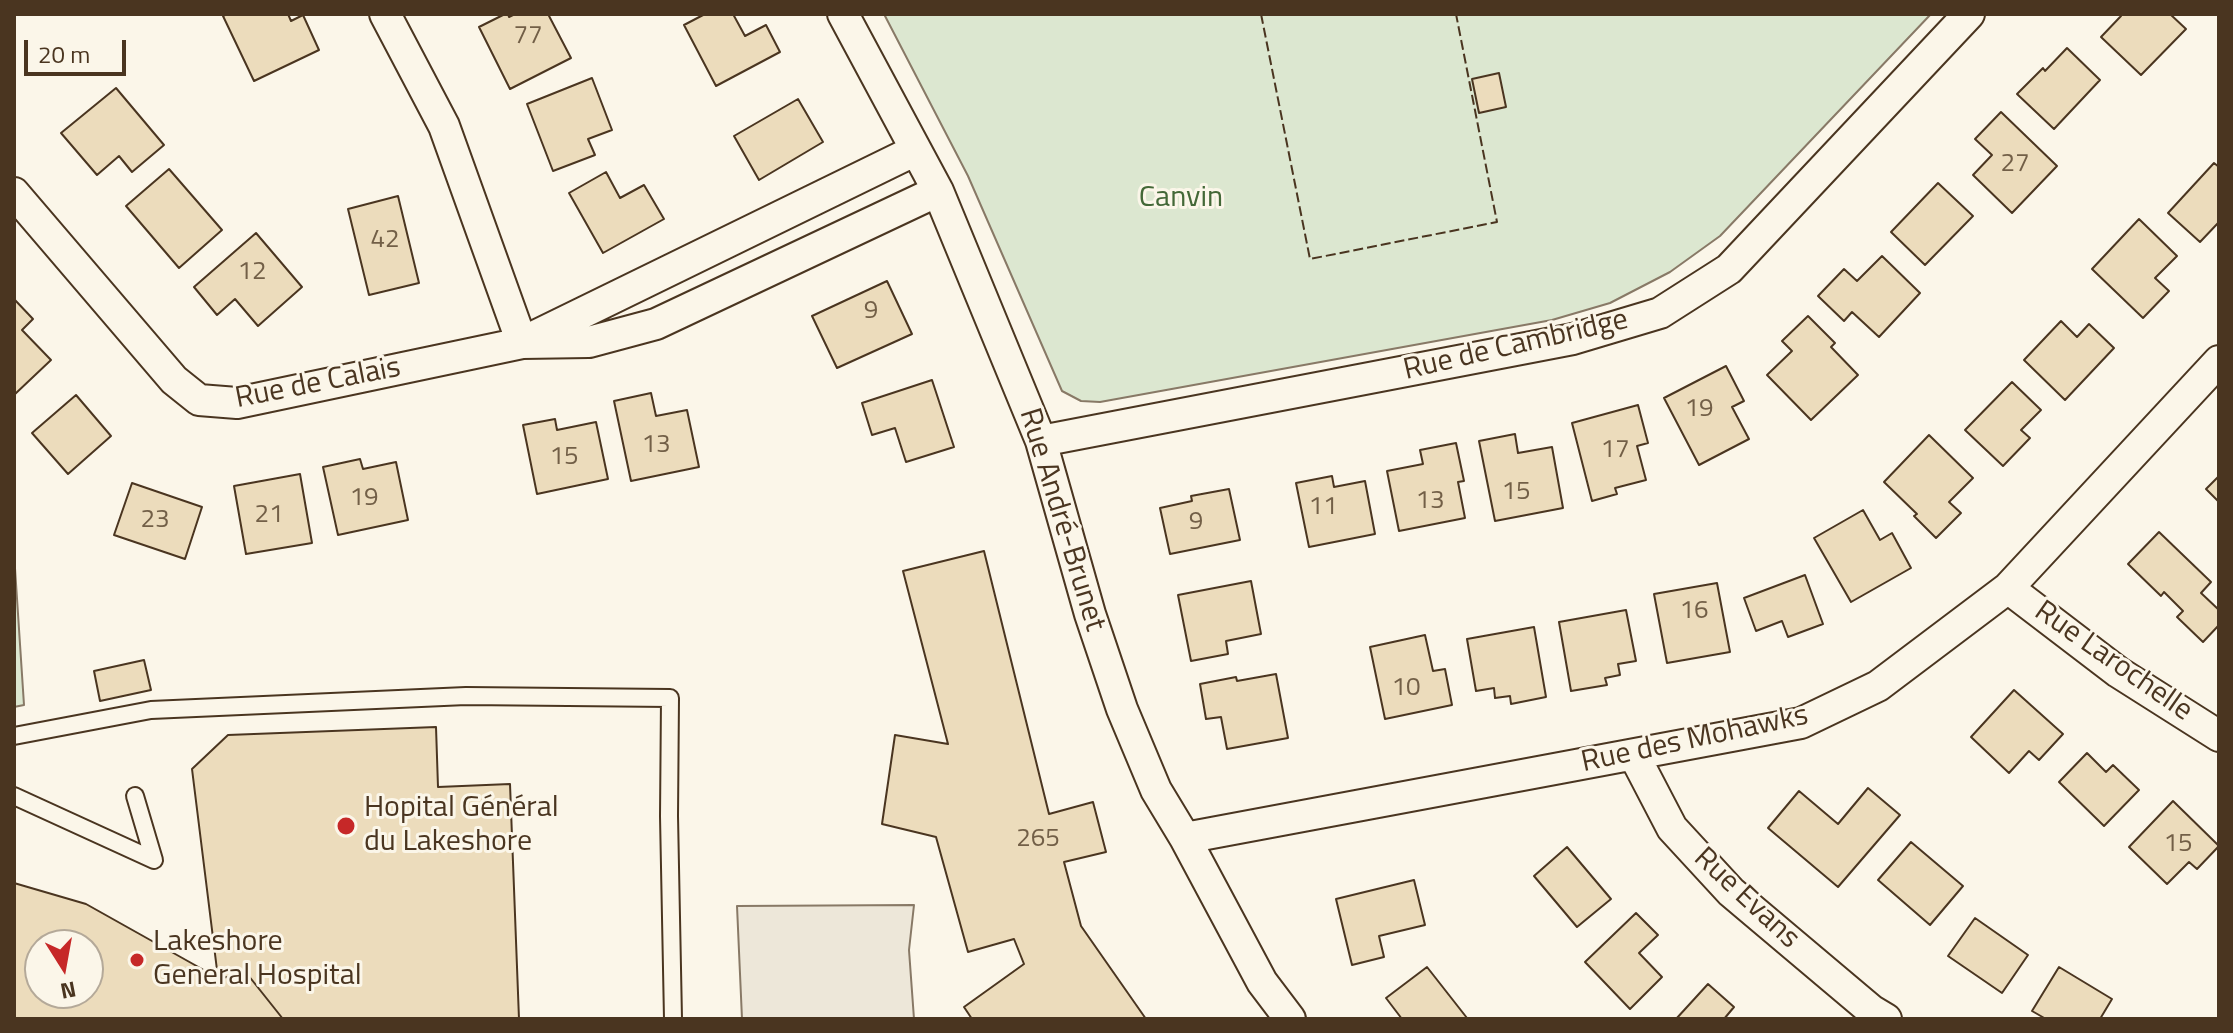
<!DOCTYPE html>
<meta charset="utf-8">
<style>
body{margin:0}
#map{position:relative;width:2233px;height:1033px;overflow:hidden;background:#fbf6e9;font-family:"Titillium Web",sans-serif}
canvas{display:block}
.frame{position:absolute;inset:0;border:16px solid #4a3520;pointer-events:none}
.north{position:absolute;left:24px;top:929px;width:80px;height:80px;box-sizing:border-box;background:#fbf6e9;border:2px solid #b4a999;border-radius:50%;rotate:169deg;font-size:22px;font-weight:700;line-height:32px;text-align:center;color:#4a3520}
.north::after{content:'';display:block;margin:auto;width:28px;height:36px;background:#c62828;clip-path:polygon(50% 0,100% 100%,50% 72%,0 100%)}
.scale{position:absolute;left:24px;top:40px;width:102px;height:36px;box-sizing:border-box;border:4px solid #4a3520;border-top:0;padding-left:10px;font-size:24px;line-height:28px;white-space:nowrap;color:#4a3520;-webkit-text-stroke:6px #fbf6e9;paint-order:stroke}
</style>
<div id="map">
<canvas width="2233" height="1033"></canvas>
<div class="frame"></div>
<div class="north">N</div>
<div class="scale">20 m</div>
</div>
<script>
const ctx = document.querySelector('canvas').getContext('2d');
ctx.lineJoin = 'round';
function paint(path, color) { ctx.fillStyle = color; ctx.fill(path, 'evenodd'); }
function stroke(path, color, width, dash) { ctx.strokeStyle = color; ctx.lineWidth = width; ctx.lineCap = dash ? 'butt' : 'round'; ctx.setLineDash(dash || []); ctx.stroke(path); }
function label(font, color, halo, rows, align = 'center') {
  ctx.font = font + ' "Titillium Web",sans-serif'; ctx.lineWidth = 6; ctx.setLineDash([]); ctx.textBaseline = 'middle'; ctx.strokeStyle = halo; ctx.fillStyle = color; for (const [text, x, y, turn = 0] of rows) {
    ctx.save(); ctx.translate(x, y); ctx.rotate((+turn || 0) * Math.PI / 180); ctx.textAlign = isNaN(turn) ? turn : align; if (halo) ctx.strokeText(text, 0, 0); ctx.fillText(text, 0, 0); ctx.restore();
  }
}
const green = new Path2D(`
 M884 14H1931L1720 236 1670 272 1610 303 1552 320 1100 402 1081 401 1062 391 968 176Z
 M14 553 24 705 14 707Z`);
paint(green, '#dce7d0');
stroke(green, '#887966', 2);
const parking = new Path2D(`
 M914 905 909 950 914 1019H742L737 906Z`);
paint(parking, '#ede7d9');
stroke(parking, '#887966', 2);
const building = new Path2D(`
 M227 14H288L291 21 303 15 319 50 254 81 223 16Z
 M505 14H508L509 17 515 14H548L571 58 510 89 479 27Z
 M705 14H733L745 36 766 25 780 52 716 86 684 25Z
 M2119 14H2170L2186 29 2141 75 2101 37 2121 16Z
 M2067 48 2100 80 2054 129 2017 94 2043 68 2045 71Z
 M1499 73 1506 107 1479 113 1472 79Z
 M592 78 612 130 588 139 595 155 553 171 527 104Z
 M116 88 164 145 132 172 119 156 97 175 61 133Z
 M798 99 823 142 759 180 734 136Z
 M2001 112 2057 166 2012 213 1973 175 1992 155 1975 139Z
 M2214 163 2219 167V222L2200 242 2168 213Z
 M169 169 222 230 179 268 126 206Z
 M606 172 620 198 644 185 664 219 603 253 569 193Z
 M1938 183 1973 216 1925 265 1891 232Z
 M398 196 419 283 369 295 348 209Z
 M2139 219 2177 256 2155 278 2169 291 2143 318 2092 269Z
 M256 233 302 287 258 326 235 299 217 315 194 287Z
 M1882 256 1920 293 1879 337 1852 312 1844 321 1818 296 1844 269 1857 281Z
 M887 281 912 334 837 368 812 316Z
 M14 299 33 319 22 330 51 360 14 395Z
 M1808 316 1835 343 1831 347 1858 375 1811 420 1767 375 1792 351 1782 341Z
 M2061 321 2077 337 2089 324 2114 348 2065 400 2024 360Z
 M1726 366 1744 401 1732 407 1749 439 1699 465 1664 398Z
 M932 380 954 447 906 462 895 428 872 435 862 403Z
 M2012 382 2041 410 2021 430 2030 438 2003 466 1965 430Z
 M651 393 656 416 687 410 699 467 631 481 614 401Z
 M76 395 111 436 68 474 32 433Z
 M1638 405 1648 443 1637 446 1646 480 1615 488 1617 494 1592 501 1572 423Z
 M555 419 557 430 596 422 608 479 537 494 523 425Z
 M1515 434 1518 453 1552 447 1563 508 1495 521 1479 441Z
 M1929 435 1973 478 1949 502 1961 513 1936 538 1914 516 1917 514 1884 482Z
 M1456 443 1464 481 1458 482 1465 518 1399 531 1387 471 1423 464 1420 450Z
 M360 459 363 469 396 462 408 520 338 535 323 467Z
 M300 474 312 543 246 554 234 486Z
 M1332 476 1334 487 1365 481 1375 534 1309 547 1296 483Z
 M2219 476V502L2206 489Z
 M132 483 202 507 185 559 114 535Z
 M1229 489 1240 540 1170 554 1160 508 1192 501 1191 496Z
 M1863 510 1880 540 1892 533 1911 568 1851 602 1814 538Z
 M2159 532 2211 582 2201 593 2219 610V625L2203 642 2177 617 2183 611 2164 592 2161 596 2128 564Z
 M984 551 1049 814 1093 802 1106 852 1064 862 1081 926 1146 1019H972L964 1007 1024 964 1014 939 968 952 936 837 882 824 895 735 948 744 903 571Z
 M1805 575 1823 624 1788 637 1782 621 1756 631 1744 598Z
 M1251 581 1261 634 1226 641 1228 654 1191 661 1178 595Z
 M1717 583 1730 652 1667 663 1654 594Z
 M1626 610 1636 661 1618 664 1620 675 1605 678 1607 685 1571 691 1559 622Z
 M1534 627 1546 697 1511 704 1510 696 1495 698 1494 688 1476 691 1467 639Z
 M1425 635 1433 671 1445 669 1452 705 1385 719 1370 647Z
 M144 660 151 690 100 701 94 671Z
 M1276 674 1288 738 1227 749 1221 717 1206 719 1200 684 1236 677 1237 681Z
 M2014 690 2063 734 2039 760 2029 751 2009 773 1971 737Z
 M436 727 438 787 510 784 519 1019H283L248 975 218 978 192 769 228 735Z
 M2087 753 2106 772 2113 765 2139 790 2104 826 2059 782Z
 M1868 788 1900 815 1838 887 1768 828 1799 791 1838 824Z
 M2173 801 2219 846 2197 869 2189 862 2167 884 2129 847Z
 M1911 842 1963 886 1930 925 1878 880Z
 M1567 847 1611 899 1577 927 1534 876Z
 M1414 880 1425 925 1379 936 1384 957 1352 965 1336 899Z
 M14 883 86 904 218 978 248 975 283 1019H14ZM40 945H88V993H40Z
 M1636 913 1658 935 1639 953 1662 977 1630 1009 1585 962Z
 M1975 918 2028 955 2002 993 1948 956Z
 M1427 967 1467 1018 1466 1019H1402L1386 998Z
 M2059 967 2112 999 2100 1019H2046L2032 1011Z
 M1708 984 1734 1007 1724 1019H1676Z`);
paint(building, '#ecdcbc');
stroke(building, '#4a3520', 2);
const service = new Path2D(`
 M14 736 151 710 466 696 670 698 669 816 673 1019
 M14 796 154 860 135 796`);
const minor = new Path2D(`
 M385 14 444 126 522 343
 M843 14 938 191 1041 441 1090 614 1122 709 1156 790 1185 838 1262 982 1290 1019
 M14 193 174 380 199 400 237 403 522 343 589 342 656 324 938 191
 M527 340 916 150
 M1041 441 1573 339 1660 313 1729 269 1969 14
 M2008 588 2118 672 2219 736
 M1634 755 1672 828 1731 892 1871 1010 1886 1019
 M1185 838 1801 723 1878 686 2008 588 2219 361`);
stroke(service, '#4a3520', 20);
stroke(minor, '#4a3520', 34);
stroke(service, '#fbf6e9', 16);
stroke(minor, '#fbf6e9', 30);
stroke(new Path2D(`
 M1261 14 1310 259 1497 222 1456 14`), '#4a3520', 2, [10, 4]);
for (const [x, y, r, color] of [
 [346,826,10,"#c62828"],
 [137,960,8,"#c62828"]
]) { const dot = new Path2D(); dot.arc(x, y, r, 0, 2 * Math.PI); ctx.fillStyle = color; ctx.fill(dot); stroke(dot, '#fbf6e9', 3); }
label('26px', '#725f47', null, [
 ["77",528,37],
 ["27",2015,165],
 ["42",385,241],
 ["12",252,273],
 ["9",871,312],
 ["19",1699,410],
 ["13",656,446],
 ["17",1615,451],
 ["15",564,458],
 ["15",1516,493],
 ["19",364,499],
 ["13",1430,502],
 ["11",1323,508],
 ["21",269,516],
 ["23",155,521],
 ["9",1196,523],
 ["16",1694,612],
 ["10",1406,689],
 ["265",1038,840],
 ["15",2178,845]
]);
label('30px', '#436837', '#fbf6e9', [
 ["Canvin",1181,199]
]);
label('30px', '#4a3520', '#fbf6e9', [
 ["Rue de Cambridge",1516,346,-13],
 ["Rue de Calais",318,384,-11],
 ["Rue André-Brunet",1061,520,73],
 ["Rue Larochelle",2113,662,35],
 ["Rue des Mohawks",1695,740,-12],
 ["Rue Evans",1746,899,43]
]);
label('30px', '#4a3520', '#fbf6e9', [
 ["Hopital Général",364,809],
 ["du Lakeshore",364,843],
 ["Lakeshore",153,943],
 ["General Hospital",153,977]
], 'left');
</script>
